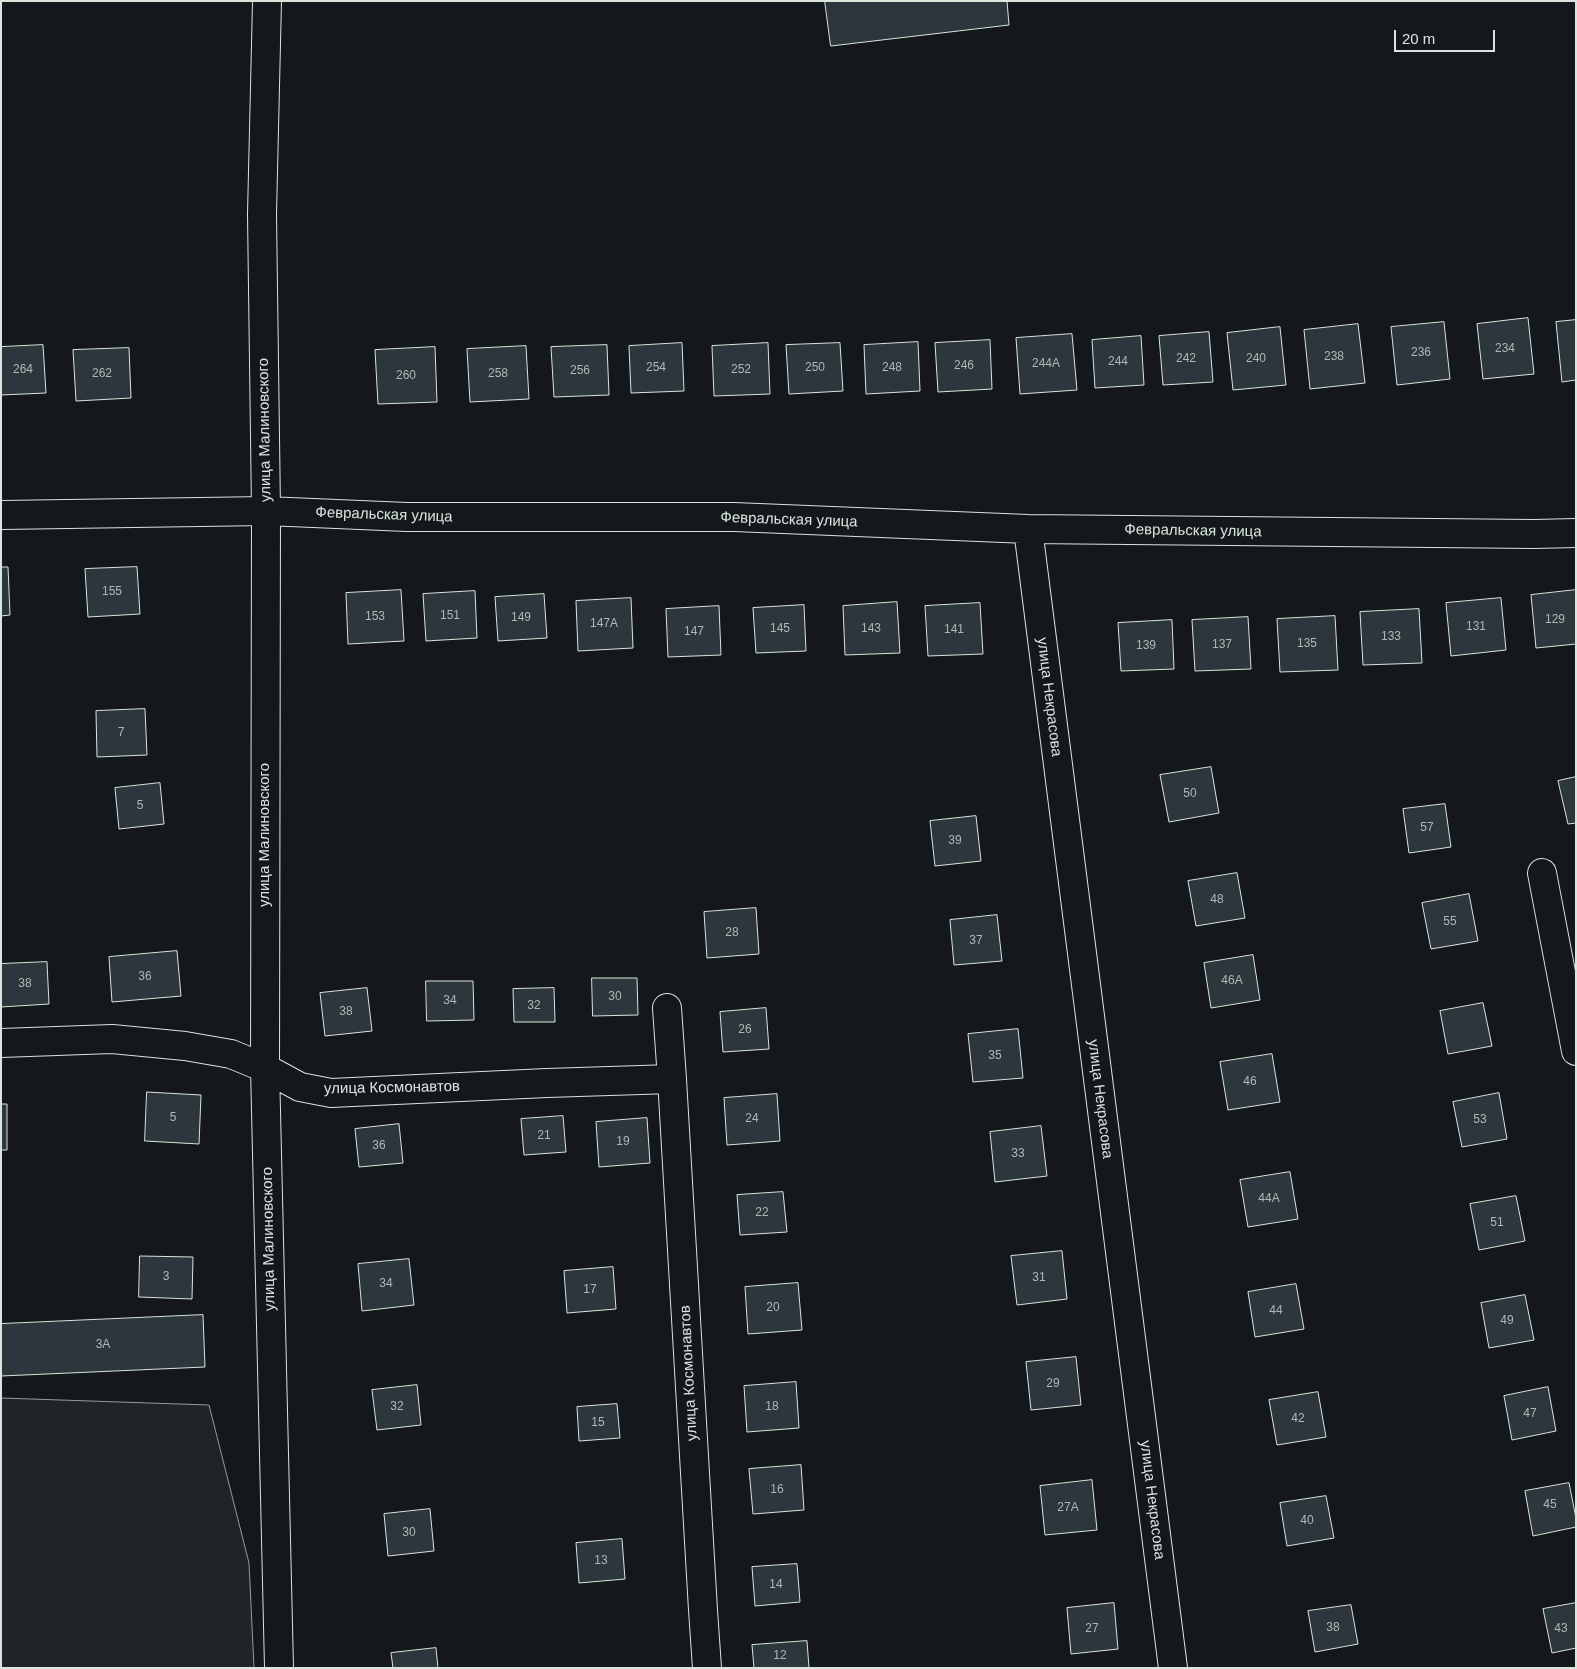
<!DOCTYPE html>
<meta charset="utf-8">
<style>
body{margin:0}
#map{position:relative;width:1577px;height:1669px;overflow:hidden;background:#14181c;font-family:Helvetica,sans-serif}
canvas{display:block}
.frame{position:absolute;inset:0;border:2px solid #d8e6dc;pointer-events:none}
.scale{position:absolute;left:1394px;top:30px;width:101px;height:22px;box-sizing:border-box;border:2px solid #d8e6dc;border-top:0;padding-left:6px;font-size:15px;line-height:18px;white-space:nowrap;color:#d8e6dc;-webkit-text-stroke:4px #14181c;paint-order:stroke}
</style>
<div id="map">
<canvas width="1577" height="1669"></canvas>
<div class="frame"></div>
<div class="scale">20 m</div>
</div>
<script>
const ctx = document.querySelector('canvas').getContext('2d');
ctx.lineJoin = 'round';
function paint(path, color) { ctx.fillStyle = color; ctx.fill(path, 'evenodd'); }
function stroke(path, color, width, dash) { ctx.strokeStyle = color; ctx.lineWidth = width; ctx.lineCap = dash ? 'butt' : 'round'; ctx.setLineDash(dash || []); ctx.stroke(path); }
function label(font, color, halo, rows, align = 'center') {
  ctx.font = font + ' Helvetica,sans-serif'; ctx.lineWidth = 4; ctx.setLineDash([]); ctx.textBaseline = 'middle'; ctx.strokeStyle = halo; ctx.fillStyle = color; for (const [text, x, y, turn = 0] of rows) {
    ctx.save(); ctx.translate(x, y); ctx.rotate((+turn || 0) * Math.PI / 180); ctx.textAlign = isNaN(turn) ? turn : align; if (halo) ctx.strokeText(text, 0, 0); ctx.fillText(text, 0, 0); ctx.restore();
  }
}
const green = new Path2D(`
 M1 1398 209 1405 249 1563 254 1668H1Z`);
paint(green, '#202428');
stroke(green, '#939e99', 1);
const building = new Path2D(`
 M825 1H1007L1009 25 831 46Z
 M1528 318 1534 374 1483 379 1477 324Z
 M1576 320V380L1562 382 1556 322Z
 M1444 322 1450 379 1397 385 1391 327Z
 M1358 324 1365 383 1310 389 1304 330Z
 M1280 327 1286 385 1233 390 1227 333Z
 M1209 332 1213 382 1163 385 1159 336Z
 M1072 334 1077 390 1020 394 1016 338Z
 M1141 336 1144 385 1095 388 1092 340Z
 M990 340 992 389 938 392 935 343Z
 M918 342 920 391 866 394 864 345Z
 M682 343 684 391 631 393 629 346Z
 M768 343 770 394 714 396 712 346Z
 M840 343 843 391 789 394 786 345Z
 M43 345 46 393 1 395V347Z
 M607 345 609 395 554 397 551 347Z
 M526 346 529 399 470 402 467 349Z
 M435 347 437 402 378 404 375 350Z
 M129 348 131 398 76 401 73 350Z
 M1 567H8L10 615 1 616Z
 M137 567 140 614 88 617 85 569Z
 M401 590 404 641 348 644 346 593Z
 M1576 590V644L1536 648 1531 595Z
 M475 591 477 638 426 641 423 594Z
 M544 594 547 638 498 641 495 597Z
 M631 598 633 648 578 651 576 601Z
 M1501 598 1506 650 1451 656 1446 603Z
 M897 602 900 653 845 655 843 606Z
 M980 603 983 654 928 656 925 606Z
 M804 605 806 651 756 653 753 608Z
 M719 606 721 655 668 657 666 609Z
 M1419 609 1422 663 1363 665 1360 612Z
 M1335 616 1338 670 1280 672 1277 619Z
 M1248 617 1251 669 1195 671 1192 620Z
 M1172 620 1174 669 1121 671 1118 623Z
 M145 709 147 755 97 757 96 711Z
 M1211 767 1219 813 1169 822 1160 775Z
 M1576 777V823L1568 824 1558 781Z
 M160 783 164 824 119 829 115 788Z
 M1445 804 1451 847 1409 853 1403 809Z
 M976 816 981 861 935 866 930 821Z
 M1237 873 1245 918 1196 926 1188 881Z
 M1469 894 1478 941 1431 949 1422 903Z
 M756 908 759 954 707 958 704 912Z
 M997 915 1002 961 954 965 950 920Z
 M177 951 181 996 112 1002 109 957Z
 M1253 955 1260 1000 1211 1008 1204 963Z
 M47 962 49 1004 1 1007V964Z
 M592 978H637L638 1015 593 1016Z
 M426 981H473L474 1020 427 1021Z
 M367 988 372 1031 325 1036 320 993Z
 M554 988 555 1022H514L513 989Z
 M1483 1003 1492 1046 1448 1054 1440 1011Z
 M766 1008 769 1049 723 1052 720 1012Z
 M1018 1029 1023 1078 973 1082 968 1034Z
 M1272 1054 1280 1102 1228 1110 1220 1062Z
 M147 1092 201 1095 199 1144 145 1141Z
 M1499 1093 1507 1139 1462 1147 1453 1102Z
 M777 1094 780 1141 727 1145 724 1098Z
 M1 1104H7V1150H1Z
 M563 1116 566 1152 524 1155 521 1119Z
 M647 1118 650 1163 599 1167 596 1122Z
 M399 1124 403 1163 359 1167 355 1129Z
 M1041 1126 1047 1176 995 1182 990 1132Z
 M1290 1172 1298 1219 1248 1227 1240 1180Z
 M783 1192 787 1232 740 1235 737 1195Z
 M1516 1196 1525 1241 1479 1250 1470 1204Z
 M1062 1251 1067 1299 1017 1305 1011 1256Z
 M140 1256 193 1257 192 1299 139 1297Z
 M409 1259 414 1305 362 1311 358 1264Z
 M613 1267 616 1309 567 1313 564 1271Z
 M798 1283 802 1330 748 1334 745 1287Z
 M1296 1284 1304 1329 1255 1337 1248 1292Z
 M1525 1295 1534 1340 1489 1348 1481 1303Z
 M203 1315 205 1367 1 1376V1324Z
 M1076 1357 1081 1405 1031 1410 1026 1362Z
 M796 1382 799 1428 747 1432 744 1386Z
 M417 1385 421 1425 377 1430 372 1390Z
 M1548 1387 1556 1431 1512 1440 1504 1396Z
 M1318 1392 1326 1437 1277 1445 1269 1400Z
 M617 1404 620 1438 579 1441 577 1407Z
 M801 1465 804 1510 753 1514 749 1469Z
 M1092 1480 1097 1530 1045 1535 1040 1486Z
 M1569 1483 1576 1518V1527L1533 1536 1525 1491Z
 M1326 1496 1334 1538 1287 1546 1280 1503Z
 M430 1509 434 1551 388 1556 384 1514Z
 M622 1539 625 1579 579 1583 576 1543Z
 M797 1564 800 1602 755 1606 752 1567Z
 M1114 1603 1118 1649 1071 1654 1067 1608Z
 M1576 1603V1648L1552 1653 1543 1609Z
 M1351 1605 1358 1644 1315 1652 1308 1611Z
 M807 1641 809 1668H754L752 1645Z
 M436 1648 438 1668H393L391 1653Z`);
paint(building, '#2c363c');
stroke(building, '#d8e6dc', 1);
const minor = new Path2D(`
 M267 1 262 214 266 511 265 1068 279 1668
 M1 515 266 511 407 517H734L1028 529 1534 534 1576 533
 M1028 529 1173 1668
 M1542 873 1576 1051
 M1 1043 112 1039 185 1046 231 1054 265 1068 300 1087 331 1093 547 1083 672 1079 667 1008
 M672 1079 703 1610 707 1668`);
stroke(minor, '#d8e6dc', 30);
stroke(minor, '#14181c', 28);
label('12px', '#adbab4', null, [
 ["234",1505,349],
 ["236",1421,353],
 ["238",1334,357],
 ["242",1186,359],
 ["240",1256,359],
 ["244",1118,362],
 ["244А",1046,364],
 ["246",964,366],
 ["254",656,368],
 ["250",815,368],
 ["248",892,368],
 ["264",23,370],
 ["252",741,370],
 ["256",580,371],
 ["262",102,374],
 ["258",498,374],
 ["260",406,376],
 ["155",112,592],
 ["151",450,616],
 ["153",375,617],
 ["149",521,618],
 ["129",1555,620],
 ["147А",604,624],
 ["131",1476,627],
 ["145",780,629],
 ["143",871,629],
 ["141",954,630],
 ["147",694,632],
 ["133",1391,637],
 ["135",1307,644],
 ["137",1222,645],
 ["139",1146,646],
 ["7",121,733],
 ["50",1190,794],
 ["5",140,806],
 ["57",1427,828],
 ["39",955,841],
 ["48",1217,900],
 ["55",1450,922],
 ["28",732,933],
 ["37",976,941],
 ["36",145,977],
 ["46А",1232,981],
 ["38",25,984],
 ["30",615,997],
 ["34",450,1001],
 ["32",534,1006],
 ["38",346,1012],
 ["26",745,1030],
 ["35",995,1056],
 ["46",1250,1082],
 ["5",173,1118],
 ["24",752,1119],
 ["53",1480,1120],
 ["21",544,1136],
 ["19",623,1142],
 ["36",379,1146],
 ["33",1018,1154],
 ["44А",1269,1199],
 ["22",762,1213],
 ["51",1497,1223],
 ["3",166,1277],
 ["31",1039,1278],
 ["34",386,1284],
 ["17",590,1290],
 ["20",773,1308],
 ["44",1276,1311],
 ["49",1507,1321],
 ["3А",103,1345],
 ["29",1053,1384],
 ["32",397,1407],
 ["18",772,1407],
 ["47",1530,1414],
 ["42",1298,1419],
 ["15",598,1423],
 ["16",777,1490],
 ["45",1550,1505],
 ["27А",1068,1508],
 ["40",1307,1521],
 ["30",409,1533],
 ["13",601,1561],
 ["14",776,1585],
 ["38",1333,1628],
 ["27",1092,1629],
 ["43",1561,1629],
 ["12",780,1656]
]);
label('15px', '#d8e6dc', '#14181c', [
 ["улица Малиновского",265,430,-91],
 ["Февральская улица",384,515,2],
 ["Февральская улица",789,520,2],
 ["Февральская улица",1193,531,1],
 ["улица Некрасова",1049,697,83],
 ["улица Малиновского",265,835,-90],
 ["улица Космонавтов",392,1088,-1],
 ["улица Некрасова",1100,1099,83],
 ["улица Малиновского",269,1239,-91],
 ["улица Космонавтов",689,1373,-93],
 ["улица Некрасова",1152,1500,83]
]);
</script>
